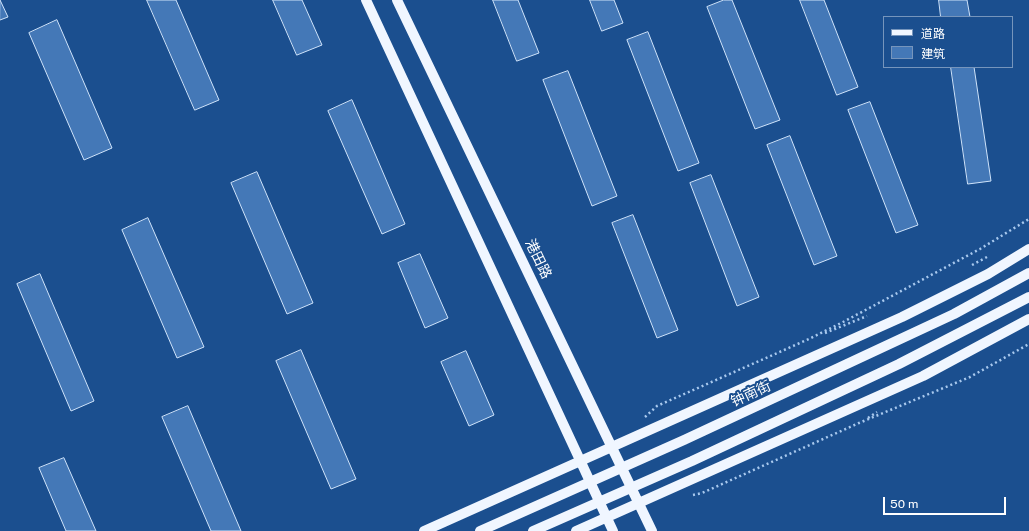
<!DOCTYPE html>
<meta charset="utf-8">
<style>
body{margin:0}
#map{position:relative;width:1029px;height:531px;overflow:hidden;background:#1b4f8f;font-family:"Public Sans","Noto Sans SC",sans-serif}
canvas{display:block}
.legend{position:absolute;left:883px;top:16px;width:130px;height:52px;box-sizing:border-box;background:#1b4f8f;border:1px solid #7695bc;margin:0;padding:5px 7px;list-style:none;font-size:12px;color:#fff}
.legend li{display:flex;align-items:center;gap:8px;height:20px}
.legend b{width:20px;border:1px solid #7695bc}
.scale{position:absolute;left:883px;top:497px;width:123px;height:18px;box-sizing:border-box;border:2px solid #fff;border-top:0;padding-left:5px;font-size:12px;line-height:14px;white-space:nowrap;color:#fff;-webkit-text-stroke:3px #1b4f8f;paint-order:stroke}
</style>
<div id="map">
<canvas width="1029" height="531"></canvas>
<ul class="legend">
<li><b style="height:5px;background:#f0f6ff"></b>道路</li>
<li><b style="height:11px;background:#4478b7"></b>建筑</li>
</ul>
<div class="scale">50 m</div>
</div>
<script>
const ctx = document.querySelector('canvas').getContext('2d');
ctx.lineJoin = 'round';
function paint(path, color) { ctx.fillStyle = color; ctx.fill(path, 'evenodd'); }
function stroke(path, color, width, dash) { ctx.strokeStyle = color; ctx.lineWidth = width; ctx.lineCap = dash ? 'butt' : 'round'; ctx.setLineDash(dash || []); ctx.stroke(path); }
function label(font, color, halo, rows, align = 'center') {
  ctx.font = font + ' "Public Sans","Noto Sans SC",sans-serif'; ctx.lineWidth = 4; ctx.setLineDash([]); ctx.textBaseline = 'middle'; ctx.strokeStyle = halo; ctx.fillStyle = color; for (const [text, x, y, turn = 0] of rows) {
    ctx.save(); ctx.translate(x, y); ctx.rotate((+turn || 0) * Math.PI / 180); ctx.textAlign = isNaN(turn) ? turn : align; if (halo) ctx.strokeText(text, 0, 0); ctx.fillText(text, 0, 0); ctx.restore();
  }
}
const building = new Path2D(`
 M0 0 8 17 0 20Z
 M147 0H176L219 100 195 110Z
 M273 0H302L322 45 297 55Z
 M493 0H518L539 53 517 61Z
 M590 0H614L623 23 602 31Z
 M724 0H732L780 120 755 129 707 7Z
 M800 0H824L858 87 837 95Z
 M939 0H967L970 17H941Z
 M57 20 112 148 84 160 29 33Z
 M648 32 699 163 678 171 627 40Z
 M951 67H974L991 181 968 184Z
 M568 71 617 196 592 206 543 80Z
 M352 100 405 224 382 234 328 111Z
 M870 102 918 225 896 233 848 110Z
 M790 136 837 256 814 265 767 145Z
 M257 172 313 303 287 314 231 183Z
 M711 175 759 297 737 306 690 183Z
 M633 215 678 330 657 338 612 223Z
 M148 218 204 347 177 358 122 230Z
 M420 254 448 318 425 328 398 263Z
 M40 274 94 401 71 411 17 284Z
 M301 350 356 479 331 489 276 361Z
 M466 351 494 415 469 426 441 362Z
 M188 406 241 531H211L162 417Z
 M64 458 96 531H66L39 468Z`);
paint(building, '#4478b7');
stroke(building, '#cfe3fa', 1);
stroke(new Path2D(`
 M972 265 987 257
 M825 333 867 316
 M645 417 657 406 809 339 843 322 980 249 1029 219
 M868 418 877 412
 M693 495 702 493 859 423 970 377 1029 344`), '#a9c9ee', 2.5, [2, 3]);
stroke(new Path2D(`
 M366 0 613 531
 M397 0 652 531
 M424 531 902 317 988 274 1029 249
 M576 531 923 376 1029 319`), '#f0f6ff', 10);
stroke(new Path2D(`
 M480 531 684 440 954 314 1029 273
 M533 531 692 461 899 364 1029 297`), '#f0f6ff', 10);
label('14px', '#fff', '#1b4f8f', [
 ["港田路",538,259,64],
 ["钟南街",751,394,-25]
]);
</script>
